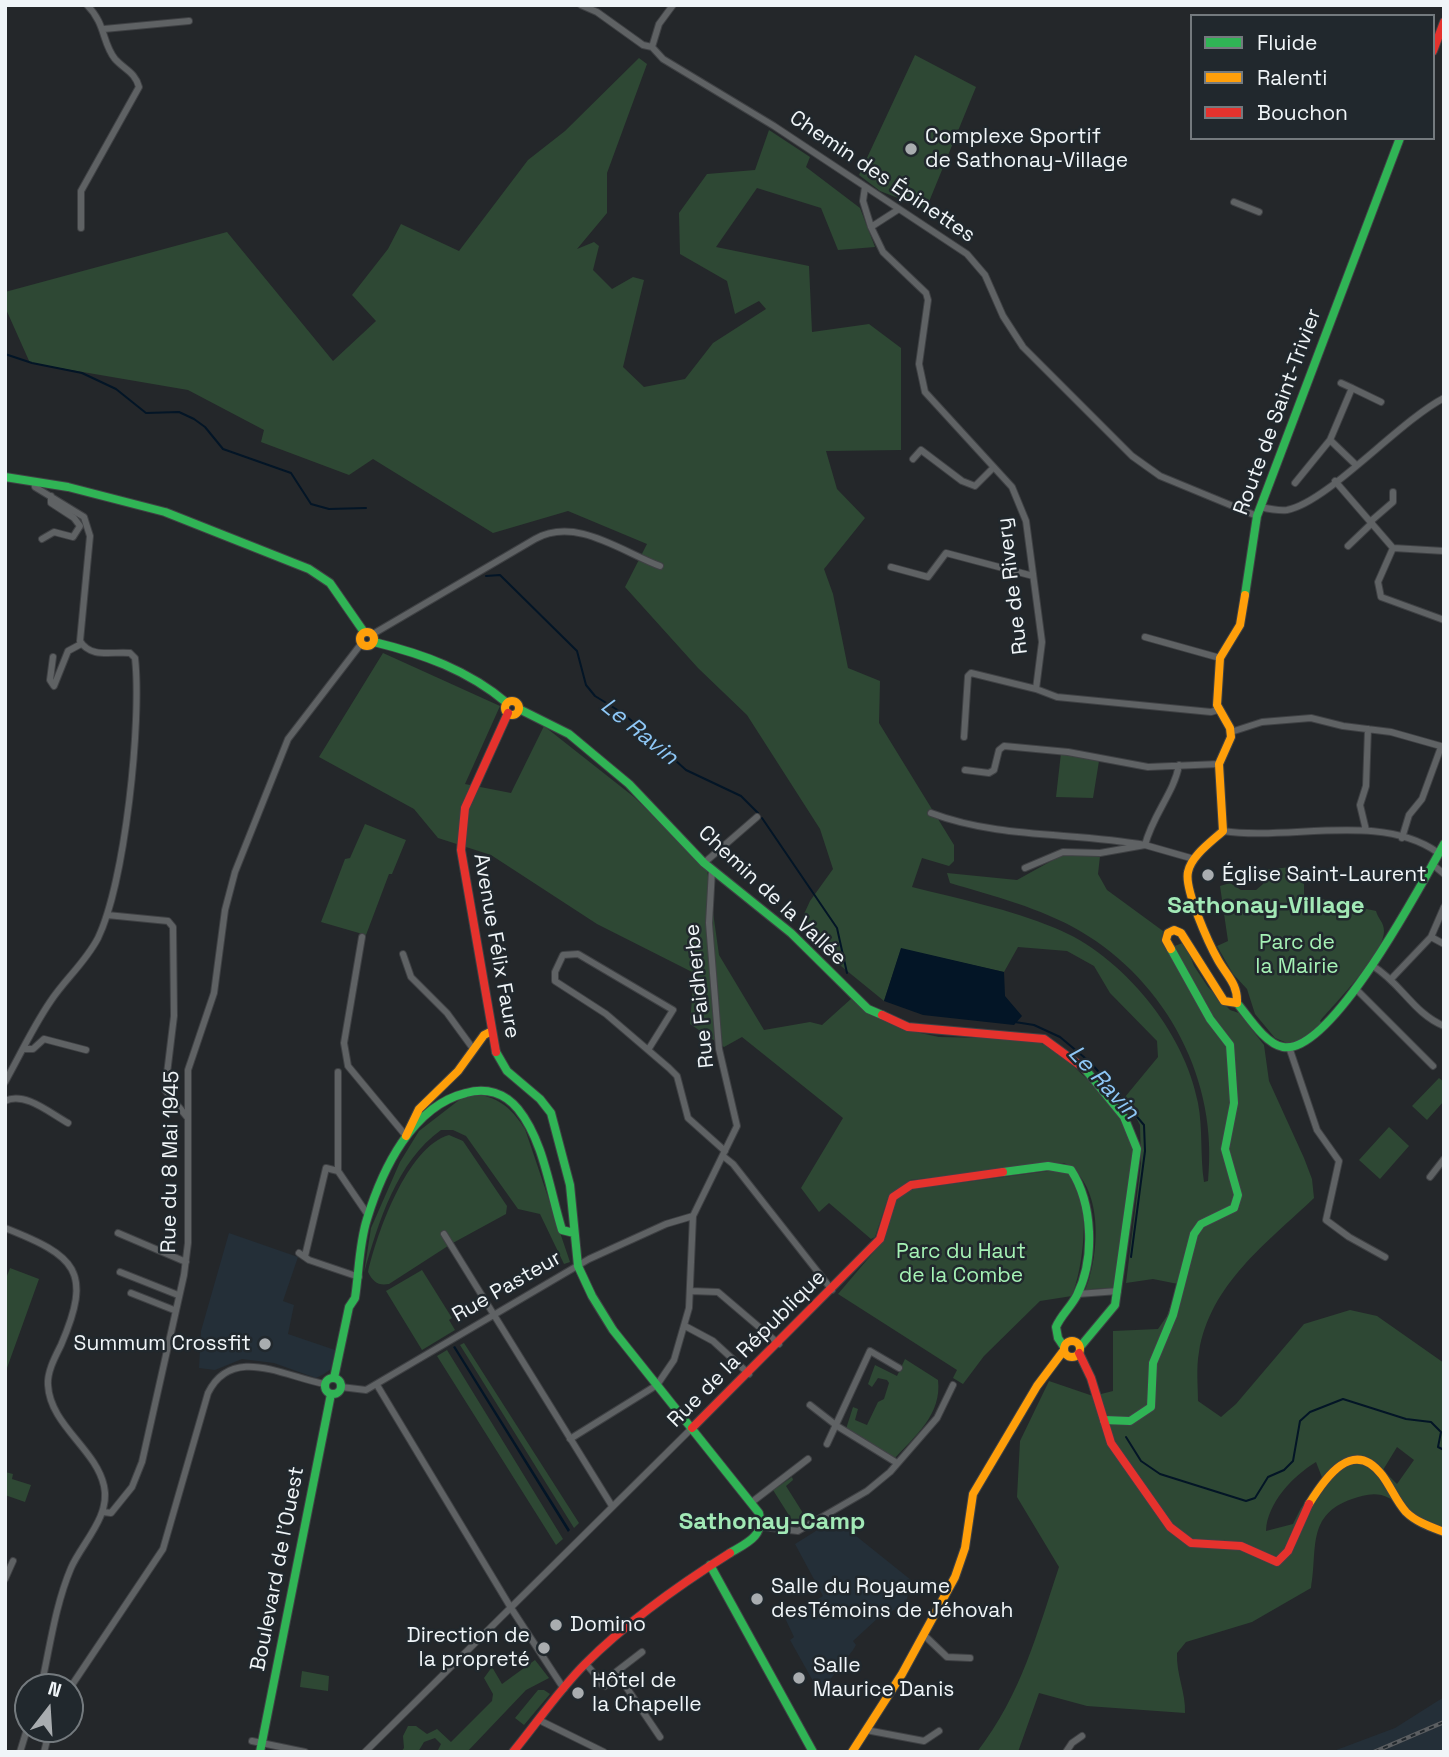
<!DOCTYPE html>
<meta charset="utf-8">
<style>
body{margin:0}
#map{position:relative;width:1449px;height:1757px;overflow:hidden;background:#24272a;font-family:"Space Grotesk",sans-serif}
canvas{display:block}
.frame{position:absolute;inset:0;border:7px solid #f0f5f8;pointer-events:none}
.legend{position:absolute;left:1190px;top:14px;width:245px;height:126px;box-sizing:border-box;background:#21282d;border:2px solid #747a7e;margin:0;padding:9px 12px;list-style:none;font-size:21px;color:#f0f5f8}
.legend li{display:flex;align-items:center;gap:14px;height:35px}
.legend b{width:35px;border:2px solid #747a7e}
.north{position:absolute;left:14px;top:1673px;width:70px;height:70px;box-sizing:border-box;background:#21282d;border:2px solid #747a7e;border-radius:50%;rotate:17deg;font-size:19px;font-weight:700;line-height:28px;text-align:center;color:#f0f5f8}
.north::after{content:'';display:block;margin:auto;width:24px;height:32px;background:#a9adb0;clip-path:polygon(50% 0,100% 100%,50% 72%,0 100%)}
</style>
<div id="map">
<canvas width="1449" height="1757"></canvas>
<div class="frame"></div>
<ul class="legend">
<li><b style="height:9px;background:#30b455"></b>Fluide</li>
<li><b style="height:9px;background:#ff9f0a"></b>Ralenti</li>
<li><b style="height:9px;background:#e5322d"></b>Bouchon</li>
</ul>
<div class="north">N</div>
</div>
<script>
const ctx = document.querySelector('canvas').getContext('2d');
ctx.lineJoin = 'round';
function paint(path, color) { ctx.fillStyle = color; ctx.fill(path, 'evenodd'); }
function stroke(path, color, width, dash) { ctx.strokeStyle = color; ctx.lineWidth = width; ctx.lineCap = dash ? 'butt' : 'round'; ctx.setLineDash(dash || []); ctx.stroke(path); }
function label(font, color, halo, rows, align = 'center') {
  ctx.font = font + ' "Space Grotesk",sans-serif'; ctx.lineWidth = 5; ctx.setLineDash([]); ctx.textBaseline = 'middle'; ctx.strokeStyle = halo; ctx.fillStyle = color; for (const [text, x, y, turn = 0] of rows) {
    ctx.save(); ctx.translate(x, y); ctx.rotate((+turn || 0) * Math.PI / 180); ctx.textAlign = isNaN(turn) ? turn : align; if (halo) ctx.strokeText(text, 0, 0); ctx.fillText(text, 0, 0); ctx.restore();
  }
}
paint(new Path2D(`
 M229 1233 298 1257 283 1301 294 1305 288 1334 335 1350 331 1369 324 1374 316 1378 274 1363 242 1359 215 1370 199 1368 201 1331Z
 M835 1519 911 1580 906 1604 878 1618 853 1641 856 1645 853 1650 829 1681 818 1690 790 1640 794 1637 785 1618 823 1596 795 1544Z
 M1444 1697V1752H1331L1395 1728Z`), '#242f38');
paint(new Path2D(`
 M915 55 976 87 926 209 880 191 859 175Z
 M639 58 647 64 607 173V213L577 249 594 242 599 246 593 270 612 289 633 277 644 280 623 367 644 387 685 379 713 343 766 309 759 301 735 314 727 281 680 254 679 213 707 174 755 170 769 130 810 157 806 167 860 208 875 247 838 250 821 208 757 188 716 247 809 266 812 332 869 324 901 348V450L826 451 837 489 865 518 824 569 833 594 848 668 880 681 879 723 954 845V861L949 866 922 858 912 887C960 899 1009 909 1055 928 1122 955 1185 1032 1198 1103 1203 1129 1200 1156 1204 1182L1208 1181C1219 1081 1167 982 1080 931 1041 908 993 896 950 883L947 873 1017 880 1062 855 1100 856 1098 874 1107 890 1163 931 1162 943 1167 949 1185 942 1194 966 1208 987 1230 1010 1239 1013 1264 1045 1269 1081 1304 1158 1312 1179 1314 1198C1267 1243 1210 1284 1199 1352 1196 1368 1198 1385 1198 1401L1221 1417 1236 1404 1304 1324 1350 1310 1377 1316 1444 1363V1530C1422 1522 1408 1508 1389 1498 1376 1491 1364 1495 1352 1499 1306 1515 1318 1549 1311 1588L1252 1622 1186 1642 1177 1653C1176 1674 1186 1693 1185 1713L1087 1706 1039 1693 1018 1752H977C1022 1693 1036 1636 1059 1567L1017 1497 1020 1441 1049 1381 1093 1396 1113 1391V1331L1158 1329 1167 1316 1178 1284 1153 1279 1126 1283 1141 1163 1140 1125 1125 1097 1158 1057 1157 1041 1110 993 1094 966 1067 951 1018 947 1004 972 901 949 884 1001 841 966 799 925 810 901 833 869 820 829 747 715 698 668 625 587 647 544 568 511 493 533 373 459 349 475 261 442 264 430 188 390 30 363 5 307V292L227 232 333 361 376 321 352 295 388 249 401 224 459 251 528 160 565 131ZM1397 1447 1414 1460 1397 1484 1383 1470ZM1316 1462 1323 1480 1301 1508 1293 1524 1266 1531C1267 1503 1293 1476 1316 1462Z
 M383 653 500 706 465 784 511 793 544 726 634 797 707 869 719 955 764 1030 810 1022 822 1025 852 998 906 1030 939 1037 1030 1039 1055 1049 1106 1097 1121 1114 1136 1150 1117 1288 1092 1289 1084 1293C1100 1257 1105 1184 1064 1163L910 1180 889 1195 875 1237 871 1239 829 1203 819 1212 801 1188 843 1118 742 1037 724 1047 690 1024 694 973 597 924 491 855 438 838 414 809 319 757Z
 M1061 753 1099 761 1093 798 1056 797Z
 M365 824 406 840 392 874H389L366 935 321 922 345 859 350 858Z
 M1300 866 1299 879 1304 884V895L1376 911C1378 919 1384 922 1384 931 1384 954 1336 1002 1320 1021L1322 1023 1301 1041 1287 1043 1275 1038 1255 1014 1247 989 1233 974 1217 946 1228 941 1220 886 1230 883 1241 890H1256L1263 884 1264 870Z
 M1439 1078 1444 1082V1101L1427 1120 1412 1106Z
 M482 1095C504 1101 513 1111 525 1129L570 1262 564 1264 540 1214 518 1209 466 1136 453 1130H441C397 1161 378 1223 364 1273L371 1228 400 1162 419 1131 463 1097Z
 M1389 1127 1409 1146 1380 1179 1359 1160Z
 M449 1135 463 1141 507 1206 506 1214 451 1244 389 1284C378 1286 373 1282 368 1272 377 1233 407 1147 449 1135Z
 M1056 1170C1063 1171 1071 1171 1074 1178 1091 1207 1083 1267 1072 1296L1040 1301 984 1356 963 1384 953 1378 957 1370 838 1294 883 1241 896 1198 906 1190Z
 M10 1268 39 1279 7 1368 5 1281Z
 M422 1270 452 1318 449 1320 455 1330 422 1350 386 1291Z
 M464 1343 579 1523 574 1528 460 1345Z
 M447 1350 563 1539 556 1545 437 1356Z
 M905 1359 938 1380C942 1414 916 1435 895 1458L846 1429 853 1407 858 1409 855 1420 867 1425 878 1402 884 1399 889 1383 887 1380 878 1378 872 1387 868 1384 875 1365 897 1376Z
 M5 1472 13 1474 12 1479 31 1485 25 1502 5 1495Z
 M792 1477 793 1480 786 1486 808 1521 797 1528 773 1490Z
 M535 1660 549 1678 526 1690 467 1752H437L441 1744 435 1738 424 1742 418 1752H401L404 1748 403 1736 408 1726H416L427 1734 437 1729 451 1742 492 1701 493 1694 484 1678 492 1667 502 1684Z
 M302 1671 329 1676 328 1691 300 1687Z
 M538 1690H544L550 1694 524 1725 515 1718Z`), '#2e4834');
paint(new Path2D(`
 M901 948 1004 972 1005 996 1022 1016 1014 1025 923 1015 884 1001Z
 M455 1346 570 1530 568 1532 453 1347Z`), '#031526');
stroke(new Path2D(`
 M5 354 32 363 82 373 116 389 146 413 179 412 194 419 205 427 223 449 291 473 311 504 329 509 366 508
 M486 576 500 575 577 651 586 685 595 696 624 714 686 770 741 796 758 813
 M762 818 837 928 847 973
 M1015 1022 1034 1025 1060 1037 1091 1063 1144 1125 1145 1151 1131 1257
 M1126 1437 1141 1461 1160 1474 1246 1501 1255 1498 1268 1477 1284 1470 1293 1461 1300 1421 1310 1412 1343 1399 1406 1419 1431 1422 1441 1432 1438 1447 1444 1450`), '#031526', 2);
const street = new Path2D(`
 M581 5 597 12 643 45 652 47
 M104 29 189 21
 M652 47 663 59 774 126 967 254 985 275 1003 316 1023 347 1132 456 1160 476 1257 516
 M652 47 659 24 673 5
 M865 187 863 201 871 227
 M1234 202 1259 212
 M899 209 871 227 883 252 926 293 928 300 919 364 925 392 1012 487 1026 521 1042 642 1036 689 1057 697 1211 712 1218 710
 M81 228V191L139 87C135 72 125 70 115 59 102 43 106 24 87 5
 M1341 383 1352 388
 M913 459 921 450 962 481 975 486 993 468
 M1355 464 1330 440 1352 388 1381 402
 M1335 481 1393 548 1378 582 1381 597 1444 620
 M1295 483 1330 440
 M1260 507C1269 509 1278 511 1287 510 1328 502 1398 422 1444 398
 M1371 521 1393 502V492
 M42 539 54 532 73 537 80 526 74 518 51 503V496
 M1348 546 1372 523
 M1393 548 1444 551
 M891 567 928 577 946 553 1033 576
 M373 634 535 539C576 516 622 552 660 566
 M1145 637 1220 658
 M53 657 50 680 54 686 68 651 81 644
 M1231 732 1262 722 1311 718 1343 726 1391 732 1444 747
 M964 737 968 676 971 673 1036 689
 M965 770 989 773 994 770 999 750 1004 746 1068 752 1148 767 1219 764
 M931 813C1000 839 1074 832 1145 845 1153 814 1174 793 1179 765
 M1366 830 1360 805 1366 786 1368 729
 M1223 831C1289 841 1380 812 1437 852
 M1402 838 1409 815 1422 799 1441 747
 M704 863 757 817
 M1432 864 1444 874
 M1025 868 1063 852 1100 853 1145 845 1194 859
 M107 915 168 921 173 927 174 1016 165 1090 187 1117
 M362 937 344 1043 348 1066 406 1136
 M1431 937 1444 907
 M403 954 411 977 447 1013 474 1050
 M1373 966C1402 984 1413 1013 1444 1026
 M1392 978 1431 937 1444 944
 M1355 988 1433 1066
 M1289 1047 1317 1130 1339 1161 1326 1220 1349 1237 1385 1257
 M23 1049H33L44 1039 86 1050
 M648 1050 673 1010 578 954 563 955 555 972V981L606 1014 669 1068 677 1076 688 1118 725 1151
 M338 1072V1171L368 1215
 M5 1082C20 1055 33 1027 50 1002 65 979 85 963 98 938 125 882 142 721 135 658L130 653C113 651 91 659 80 641L90 536 84 517 35 487 34 482
 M5 1101C25 1091 51 1114 68 1123
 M723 1156 733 1164 832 1290
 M1430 1177 1444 1159
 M5 1228C76 1256 93 1271 61 1345 55 1357 47 1372 48 1385 50 1425 96 1449 104 1486 111 1516 82 1543 71 1568 55 1606 50 1647 41 1687
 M118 1233 186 1262
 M444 1234 612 1506
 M299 1253 309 1260 359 1277
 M305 1256 326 1168 338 1171
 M120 1272 178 1295
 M690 1291 718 1292 779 1344
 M131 1293 174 1310
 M1078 1294 1118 1291
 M685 1326 713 1341 749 1374
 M377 1385 511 1608 564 1689
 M341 1387 366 1390 589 1259 666 1224 693 1216
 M810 1405 837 1426 897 1463
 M570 1439 657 1385 674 1360 689 1308 693 1216 737 1126 719 1049 709 923 712 870
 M827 1444 870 1351 899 1368
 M752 1502 808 1459
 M103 1512 111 1513 132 1487 142 1462 184 1275 188 1243V1070L214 993 225 910 235 872 288 739 361 644
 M762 1527 798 1531 867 1491 890 1472 937 1418 953 1385
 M5 1579 13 1561
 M924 1635 947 1657 970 1658
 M586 1664 605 1686
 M616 1672 642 1652
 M602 1685 616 1672 660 1737
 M70 1688 163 1549 208 1393C232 1344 285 1377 325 1384
 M539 1720 604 1752
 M866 1730 924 1741 939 1731
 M252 1741 305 1752
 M20 1752 28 1726
 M44 1752 50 1729
 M365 1752 692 1428
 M1066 1752 1072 1743 1082 1736`);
const fast = new Path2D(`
 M5 477 68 487 165 512 309 569 330 583 364 632
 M1245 595 1257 516 1400 138
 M374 642C423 654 468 670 507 703
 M519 709 569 734 629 784 704 863 791 933 868 1009 882 1015
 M1237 1003C1248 1016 1265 1044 1283 1047 1331 1056 1422 883 1444 844
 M496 1052 507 1071 540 1099 551 1113 570 1185 578 1266 592 1296 613 1330 759 1513C765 1536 747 1543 730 1553
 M1003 1172 1048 1166 1071 1170C1093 1204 1095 1259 1077 1295 1071 1307 1061 1315 1056 1327L1058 1338 1064 1347
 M1080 1347 1115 1305 1137 1149 1124 1117 1085 1069
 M325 1386a8 8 0 1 1 16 0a8 8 0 1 1-16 0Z
 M334 1378 349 1307 355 1298C359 1272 359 1244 367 1219 382 1170 412 1106 466 1093 486 1087 505 1093 518 1109 544 1141 550 1192 562 1230L574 1233
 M1104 1420 1130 1421 1151 1407 1153 1363 1173 1315 1194 1234 1201 1224 1234 1208 1238 1195 1225 1149 1234 1103 1230 1045 1210 1019 1171 949
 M710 1565 813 1752
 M260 1752 331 1394`);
const slow = new Path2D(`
 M360 639a7 7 0 1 1 14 0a7 7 0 1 1-14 0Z
 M505 708a7 7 0 1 1 14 0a7 7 0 1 1-14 0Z
 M1171 949 1166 940 1168 933 1174 930 1181 933 1224 1001 1237 1003
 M1237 1003C1238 984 1227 976 1218 960 1209 944 1184 889 1188 872 1191 856 1211 842 1223 831L1219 764 1231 737 1230 728 1217 705 1220 658 1240 625 1245 595
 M406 1136 419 1109 458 1071 484 1035 490 1032
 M1064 1349a8 8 0 1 1 16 0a8 8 0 1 1-16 0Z
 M1309 1504C1325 1478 1353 1437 1382 1475 1391 1487 1396 1501 1406 1512 1416 1522 1431 1527 1444 1532
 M852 1752 902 1674 955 1577 965 1548 973 1494 1037 1386 1064 1350`);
const jam = new Path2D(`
 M1433 51 1444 22
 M882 1015 908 1027 1044 1039 1085 1069
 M496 1052 461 850 465 808 508 713
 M1079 1353 1091 1378 1111 1443 1170 1527 1191 1543 1241 1546 1277 1562 1288 1551 1309 1504
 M692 1428 880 1239 893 1197 911 1185 1003 1172
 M513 1752C537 1723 558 1691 585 1664 628 1621 679 1585 730 1553`);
stroke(street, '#3f4144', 8);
stroke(fast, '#3f4144', 10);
stroke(slow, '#3f4144', 10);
stroke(jam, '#3f4144', 10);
stroke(street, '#5f6264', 6);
stroke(fast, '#30b455', 8);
stroke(slow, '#ff9f0a', 8);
stroke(jam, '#e5322d', 8);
const rail = new Path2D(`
 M1374 1752 1444 1722`);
stroke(rail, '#5b5e61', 4.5);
stroke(rail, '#21282d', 2, [5]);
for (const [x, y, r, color] of [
 [911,149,7,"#a9adb0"],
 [1208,875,7,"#a9adb0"],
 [265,1344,7,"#a9adb0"],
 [757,1599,7,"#a9adb0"],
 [556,1625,7,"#a9adb0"],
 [544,1648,7,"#a9adb0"],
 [799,1678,7,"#a9adb0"],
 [578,1693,7,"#a9adb0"]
]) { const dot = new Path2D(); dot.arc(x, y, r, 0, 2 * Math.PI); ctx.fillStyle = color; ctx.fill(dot); stroke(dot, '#21282d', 2.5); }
label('21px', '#f0f5f8', '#21282d', [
 ["Complexe Sportif",925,137],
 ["de Sathonay-Village",925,161],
 ["Église Saint-Laurent",1222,875],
 ["Summum Crossfit",251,1344,"right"],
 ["Salle du Royaume",771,1587],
 ["desTémoins de Jéhovah",771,1611],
 ["Domino",570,1625],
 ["Direction de",530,1636,"right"],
 ["la propreté",530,1660,"right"],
 ["Salle",813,1666],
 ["Maurice Danis",813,1690],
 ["Hôtel de",592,1681],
 ["la Chapelle",592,1705]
], 'left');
label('21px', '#f0f5f8', '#21282d', [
 ["Chemin des Épinettes",882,177,34],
 ["Route de Saint-Trivier",1278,412,-70],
 ["Rue de Rivery",1013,586,-97],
 ["Chemin de la Vallée",772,896,43],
 ["Avenue Félix Faure",496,946,80],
 ["Rue Faidherbe",700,996,-96],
 ["Rue du 8 Mai 1945",171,1162,-89],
 ["Rue Pasteur",507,1287,-30],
 ["Rue de la République",747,1349,-45],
 ["Boulevard de l'Ouest",278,1569,-79]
]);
label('21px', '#a5f2b5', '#21282d', [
 ["Parc de",1297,943],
 ["la Mairie",1297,967],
 ["Parc du Haut",961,1252],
 ["de la Combe",961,1276]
]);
label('italic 23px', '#8ec7f6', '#21282d', [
 ["Le Ravin",639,732,39],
 ["Le Ravin",1103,1083,47]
]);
label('bold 24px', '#a2e9b6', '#21282d', [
 ["Sathonay-Village",1266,906],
 ["Sathonay-Camp",772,1522]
]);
</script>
